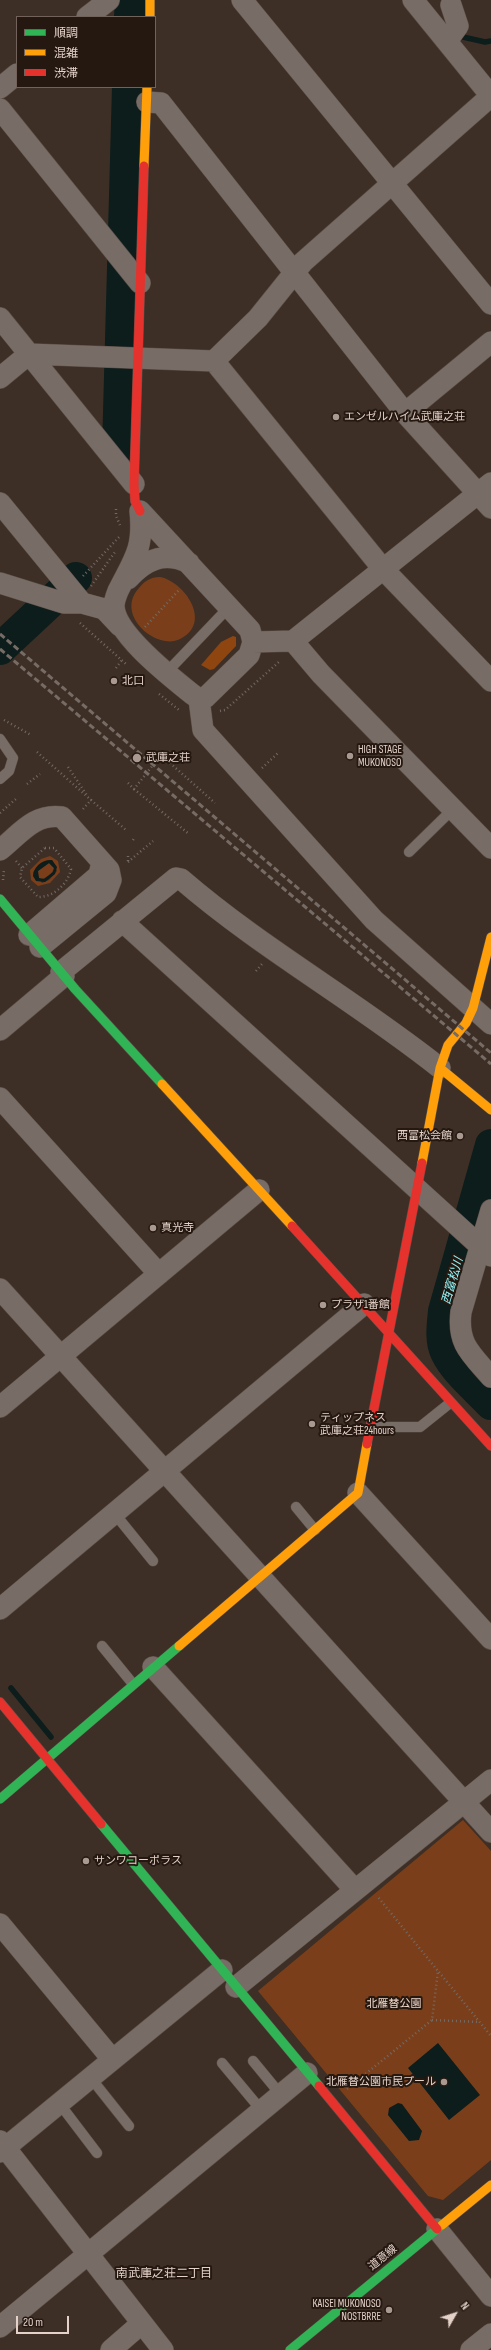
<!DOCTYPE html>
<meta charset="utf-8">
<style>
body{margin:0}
#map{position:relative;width:491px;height:2350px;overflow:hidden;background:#3d2f26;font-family:"Sofia Sans Condensed","Noto Sans JP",sans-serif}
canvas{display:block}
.legend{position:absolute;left:16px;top:16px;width:140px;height:72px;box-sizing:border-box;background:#241811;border:1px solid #71625b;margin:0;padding:5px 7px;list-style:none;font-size:12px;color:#e4d2c9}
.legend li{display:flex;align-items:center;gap:8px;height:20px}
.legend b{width:20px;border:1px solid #71625b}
.north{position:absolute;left:435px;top:2294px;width:40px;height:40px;-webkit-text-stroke:3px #241811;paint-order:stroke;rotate:51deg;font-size:11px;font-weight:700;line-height:16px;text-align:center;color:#e4d2c9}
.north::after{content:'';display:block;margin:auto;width:14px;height:18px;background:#e4d2c9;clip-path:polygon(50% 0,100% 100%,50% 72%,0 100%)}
.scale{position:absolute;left:16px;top:2316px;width:53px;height:18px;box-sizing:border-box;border:2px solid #e4d2c9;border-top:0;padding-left:5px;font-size:12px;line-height:14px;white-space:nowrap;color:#e4d2c9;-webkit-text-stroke:3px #241811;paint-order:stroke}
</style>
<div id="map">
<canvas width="491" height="2350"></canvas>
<ul class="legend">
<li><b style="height:5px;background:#30b455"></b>順調</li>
<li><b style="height:5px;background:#ff9f0a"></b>混雑</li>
<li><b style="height:5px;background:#e5322d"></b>渋滞</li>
</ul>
<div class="north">N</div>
<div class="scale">20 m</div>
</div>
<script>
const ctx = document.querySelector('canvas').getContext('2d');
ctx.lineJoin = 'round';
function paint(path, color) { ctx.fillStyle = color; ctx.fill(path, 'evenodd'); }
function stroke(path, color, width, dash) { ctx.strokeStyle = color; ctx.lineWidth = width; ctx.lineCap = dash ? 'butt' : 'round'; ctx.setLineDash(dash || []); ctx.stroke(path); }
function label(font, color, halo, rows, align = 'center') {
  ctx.font = font + ' "Sofia Sans Condensed","Noto Sans JP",sans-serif'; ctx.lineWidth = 4; ctx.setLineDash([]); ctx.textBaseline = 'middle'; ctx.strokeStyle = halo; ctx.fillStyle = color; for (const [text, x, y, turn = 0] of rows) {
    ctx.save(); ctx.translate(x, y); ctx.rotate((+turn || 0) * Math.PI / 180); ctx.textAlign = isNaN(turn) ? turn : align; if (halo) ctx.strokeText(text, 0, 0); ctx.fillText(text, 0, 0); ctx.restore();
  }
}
paint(new Path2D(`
 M160 577C185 582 213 623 180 639 157 651 114 615 139 588 145 581 150 577 160 577Z
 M50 856 58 861 60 872 50 883 38 886 31 880 30 870 41 859ZM52 860 57 871 49 880 42 883 33 872Z
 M49 863 54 868C53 873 46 879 40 879L37 875 38 871Z
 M463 1820 491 1851V2160L443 2200 428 2196 258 1991Z`), '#7a3f1a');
paint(new Path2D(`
 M233 636 236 637V646L214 669 210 670 201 665 221 642Z`), '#8e4510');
paint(new Path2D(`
 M52 860 57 867 55 874 45 882 36 881 33 876C33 867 43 859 52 860ZM49 863 54 868 53 872 44 879 39 878 38 871Z
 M438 2043 480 2095 449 2120 408 2068Z
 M398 2103 402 2104 422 2131 419 2140 409 2141 388 2115 389 2108Z`), '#0c1d1c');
stroke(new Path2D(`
 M459 32 463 37 485 42 491 41
 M11 1688 51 1737`), '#0c1d1c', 5.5);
stroke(new Path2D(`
 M130 17 131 0
 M118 449 128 87
 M0 649 76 578
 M491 1145 444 1311C443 1323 440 1340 446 1352 455 1371 476 1388 491 1404`), '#0c1d1c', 32);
const lane = new Path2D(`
 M167 672 230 606
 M0 739 13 758 9 771 0 779
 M409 852 453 809
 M371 1427H420L450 1403
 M296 1507 315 1530
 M115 1514 153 1561
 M102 1646 133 1684
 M253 2061 281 2095
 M222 2063 262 2111
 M90 2077 129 2126
 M59 2103 97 2153`);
const street = new Path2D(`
 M242 0 491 304
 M413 0 491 96
 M87 17 109 0
 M447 41 458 26 451 5
 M0 88 17 74
 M147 102 161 103 405 413 491 508
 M0 109 140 283
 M0 318 134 484
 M214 361 258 318 303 262 491 96
 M0 378 29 354 214 361 383 569 491 681
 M405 413 491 342
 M0 503 82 603
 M140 511 250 630 253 642 249 655 205 698 199 699 192 694C171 677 115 634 114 606 114 602 116 596 118 591 134 559 144 549 140 511Z
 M128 579C145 560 164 551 189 563
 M0 583 64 603H82L104 609 120 626
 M293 641 321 674 491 848
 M253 642 293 641 491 483
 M199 699 203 730 374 920 491 1024
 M0 850C20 834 34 813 62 817L109 870 111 880 106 893 40 947
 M122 921 491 1256
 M29 935 99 875 102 862
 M61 972 176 878 181 879C262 949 356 1001 440 1068
 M0 1030 64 976
 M0 1098 159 1274
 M491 1210 461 1312C457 1344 471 1354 491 1377
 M0 1289 491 1832
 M0 1407 259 1190
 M358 1493 491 1639
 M0 1609 364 1304
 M153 1667 355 1890
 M0 1924 112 2059
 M236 1987 491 1780
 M0 2141 163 2350
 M0 2152 222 1970
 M437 2229 491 2296
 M0 2327 307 2073
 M111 2350 142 2323
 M471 2350 491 2334`);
const fast = new Path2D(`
 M0 899 75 989 162 1084
 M0 1799 179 1646
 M101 1824 319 2086
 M290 2350 442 2225`);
const slow = new Path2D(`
 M150 0V17
 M144 166 147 87
 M440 1068 491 1110
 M162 1084 292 1226
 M422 1163 440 1068 448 1045 466 1023 473 1008 491 937
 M179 1646 358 1493 367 1444
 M442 2225 491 2185`);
const jam = new Path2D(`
 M140 511 135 501 134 484 144 166
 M292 1226 491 1446
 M367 1444 422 1163
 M0 1702 101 1824
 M319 2086 437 2229`);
stroke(lane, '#594c45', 11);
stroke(street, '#594c45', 22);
stroke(fast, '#594c45', 10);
stroke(slow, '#594c45', 10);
stroke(jam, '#594c45', 10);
stroke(new Path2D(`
 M116 509V516L120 525
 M83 576 120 536
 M91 586 115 552
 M80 623 126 664
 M145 627 180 589
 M116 668 122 660
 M159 694 179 710
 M220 711 225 710 280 661
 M4 720 31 735
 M37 752 91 800
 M161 755 215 803
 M68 767 88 797
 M262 768 279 752
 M27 784 40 774
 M134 789 189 834
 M83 809 91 800 126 830
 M0 813 17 798
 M133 840 135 837
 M45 848H54L71 869C68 884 54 897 38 897L20 877 22 868Z
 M16 861 22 868
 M128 861V854
 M128 862 153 841
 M3 880 4 869
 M256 971 262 964
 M439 1972 491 2036
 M432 2020 479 2022
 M347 2089 432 2020 438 1971 378 1897`), '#736a64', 2.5, [1, 3]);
stroke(lane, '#786c66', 10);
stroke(street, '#786c66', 21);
stroke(fast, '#30b455', 9);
stroke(slow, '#ff9f0a', 9);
stroke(jam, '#e5322d', 9);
stroke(new Path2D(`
 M0 634 491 1053
 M0 649 491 1064`), '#766b65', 3, [6, 3]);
stroke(new Path2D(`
 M128 783 134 789 161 755 155 751`), '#736a64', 2.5, [1, 3]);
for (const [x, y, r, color] of [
 [336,417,4,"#aa9990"],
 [114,681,4,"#aa9990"],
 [350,756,4,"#aa9990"],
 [137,758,5,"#aa9990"],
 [460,1136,4,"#aa9990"],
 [153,1228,4,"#aa9990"],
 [323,1305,4,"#aa9990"],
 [312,1424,4,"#aa9990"],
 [86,1861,4,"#aa9990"],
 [444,2082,4,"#aa9990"],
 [389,2310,4,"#aa9990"]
]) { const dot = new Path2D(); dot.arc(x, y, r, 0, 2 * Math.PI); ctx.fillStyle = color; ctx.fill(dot); stroke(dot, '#241811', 1.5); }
label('11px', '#e4d2c9', '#241811', [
 ["エンゼルハイム武庫之荘",344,417],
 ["北口",122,681],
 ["HIGH STAGE",358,750],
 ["MUKONOSO",358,763],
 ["武庫之荘",146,758],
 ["西富松会館",452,1136,"right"],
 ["真光寺",161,1228],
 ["プラザ1番館",331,1305],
 ["ティップネス",320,1418],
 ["武庫之荘24hours",320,1431],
 ["サンワコーポラス",94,1861],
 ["北雁替公園市民プール",436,2082,"right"],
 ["KAISEI MUKONOSO",381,2304,"right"],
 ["NOSTBRRE",381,2317,"right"]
], 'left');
label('11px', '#eed6c9', '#241811', [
 ["北雁替公園",394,2004]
]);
label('11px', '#e4d2c9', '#241811', [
 ["道意線",383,2258,-39]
]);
label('italic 12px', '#91f6f9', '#241811', [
 ["西富松川",453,1281,-74]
]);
label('12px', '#e4d2c9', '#241811', [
 ["南武庫之荘二丁目",164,2274]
]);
</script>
